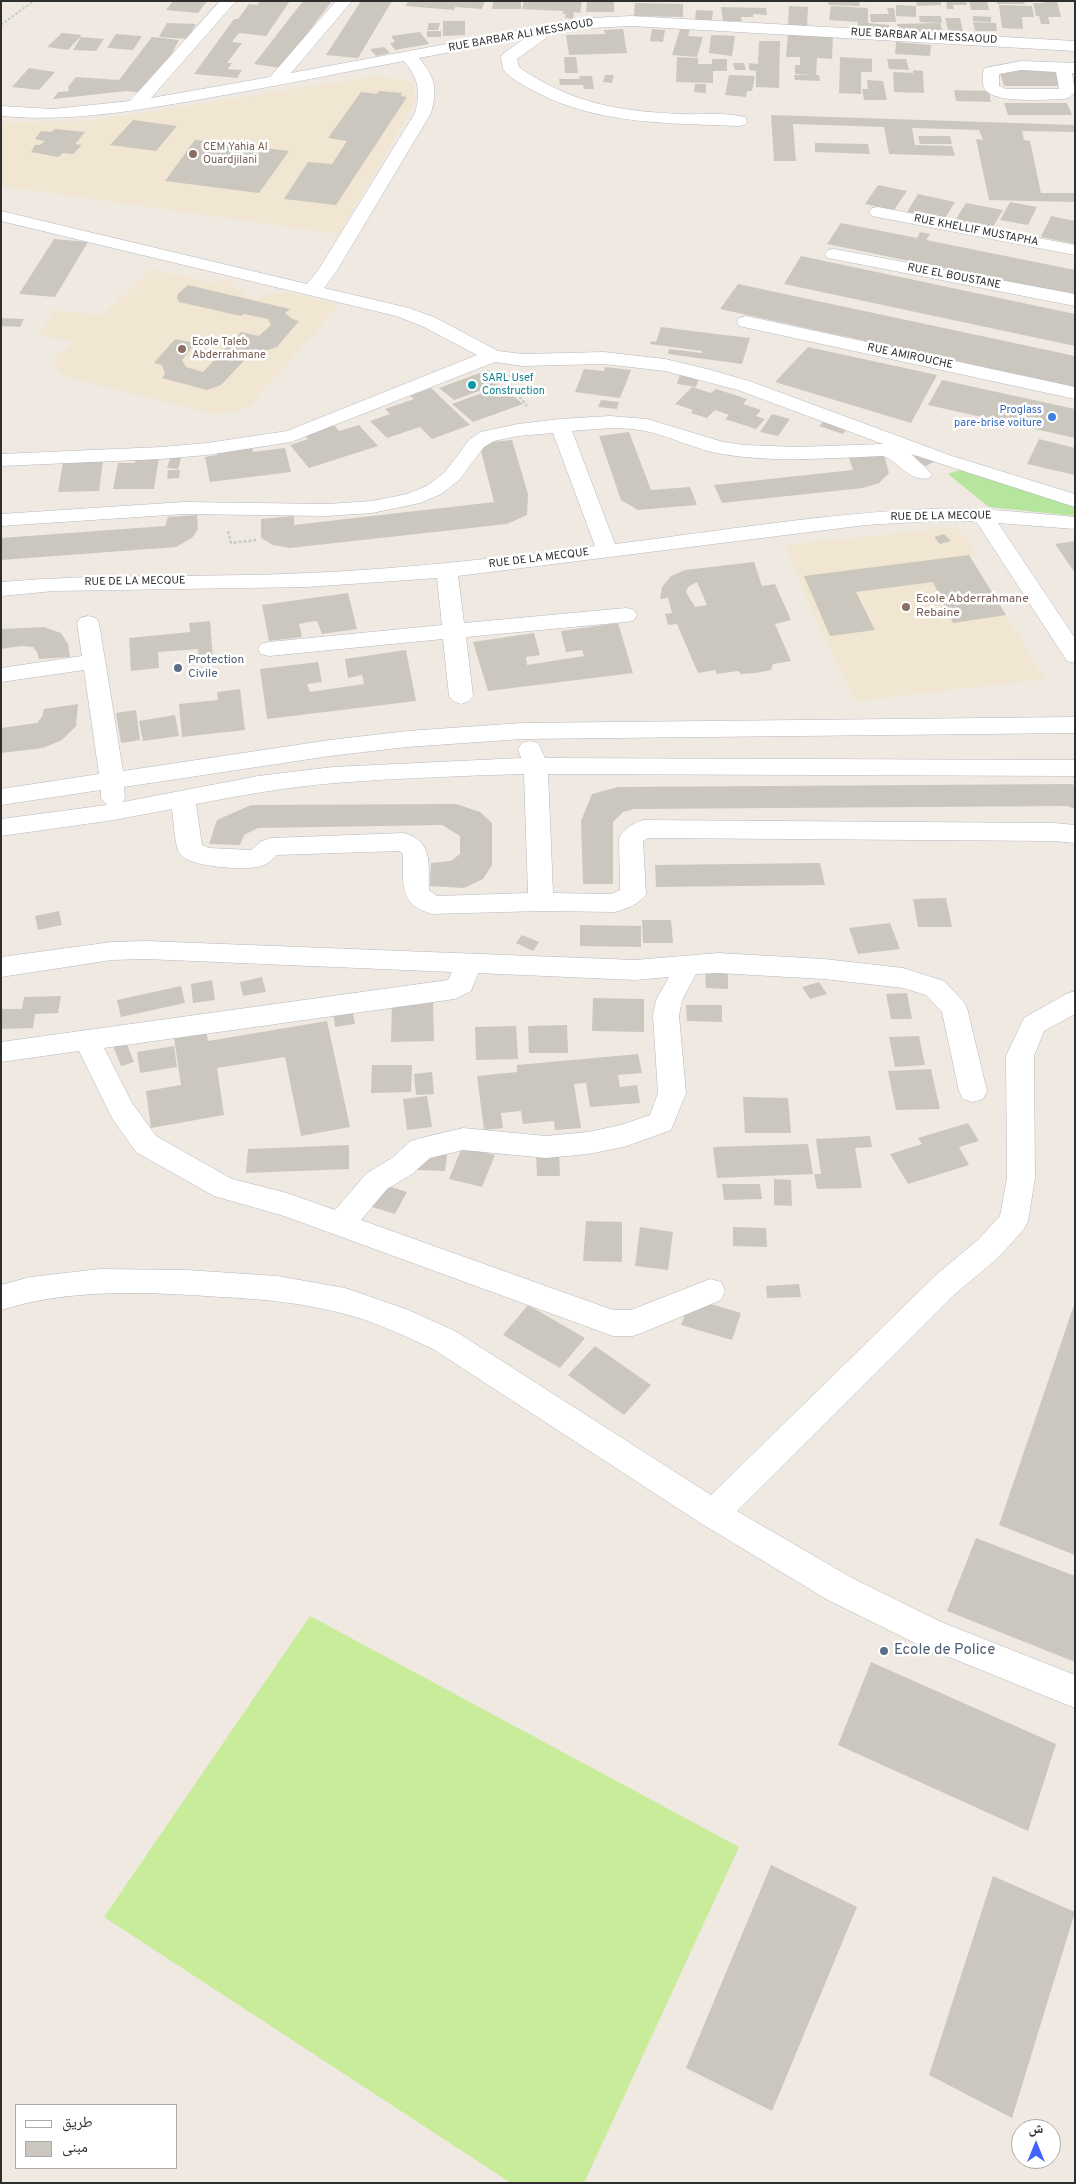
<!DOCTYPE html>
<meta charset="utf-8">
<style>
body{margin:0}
#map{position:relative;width:1076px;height:2184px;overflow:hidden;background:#efe9e1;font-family:Overpass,"Noto Naskh Arabic",sans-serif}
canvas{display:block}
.frame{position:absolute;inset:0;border:2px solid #2e2e2e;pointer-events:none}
.legend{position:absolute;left:15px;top:2104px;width:162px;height:65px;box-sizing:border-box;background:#fff;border:1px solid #ababab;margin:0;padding:6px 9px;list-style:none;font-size:15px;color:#2e2e2e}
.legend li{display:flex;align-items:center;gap:10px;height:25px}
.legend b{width:25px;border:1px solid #ababab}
.north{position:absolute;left:1011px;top:2119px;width:50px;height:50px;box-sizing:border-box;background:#fff;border:1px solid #ababab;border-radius:50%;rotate:0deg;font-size:14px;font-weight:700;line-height:20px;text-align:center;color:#2e2e2e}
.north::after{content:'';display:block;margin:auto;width:18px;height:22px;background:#4264fb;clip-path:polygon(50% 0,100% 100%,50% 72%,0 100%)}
</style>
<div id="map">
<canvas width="1076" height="2184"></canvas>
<div class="frame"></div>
<ul class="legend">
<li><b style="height:6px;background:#fff"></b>طريق</li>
<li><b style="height:14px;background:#cbc7bf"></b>مبنى</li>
</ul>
<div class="north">ش</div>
</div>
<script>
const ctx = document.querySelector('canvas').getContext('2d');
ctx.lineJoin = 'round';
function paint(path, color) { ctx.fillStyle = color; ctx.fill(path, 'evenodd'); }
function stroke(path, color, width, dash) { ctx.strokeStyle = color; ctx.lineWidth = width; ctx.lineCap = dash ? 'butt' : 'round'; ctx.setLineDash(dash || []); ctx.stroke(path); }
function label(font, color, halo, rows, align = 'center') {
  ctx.font = font + ' Overpass,sans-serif'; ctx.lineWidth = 5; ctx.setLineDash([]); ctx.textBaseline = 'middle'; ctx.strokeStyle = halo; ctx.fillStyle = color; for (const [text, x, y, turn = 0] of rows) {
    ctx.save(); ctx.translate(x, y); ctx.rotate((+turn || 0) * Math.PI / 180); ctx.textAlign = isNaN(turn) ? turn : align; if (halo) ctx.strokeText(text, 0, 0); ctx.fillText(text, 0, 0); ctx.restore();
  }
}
paint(new Path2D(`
 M376 76 413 81 415 103 339 234 1 186V122L90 121Z
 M152 269 216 284 222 279 234 282 228 286 246 291 241 295 262 299 263 295 289 292 339 305 249 406 236 411 214 414 66 377 57 369 55 358 74 341 39 336 54 310 102 315Z
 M956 527 978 554 970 556 1045 679 855 701 807 599 785 545Z`), '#f0e6d1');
paint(new Path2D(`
 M963 469 1075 499V516L989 507 948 474Z`), '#b6e59e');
paint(new Path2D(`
 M310 1616 739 1847 584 2183H511L104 1917Z`), '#c9ec9a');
paint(new Path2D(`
 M173 1H207L198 13 166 10Z
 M260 1H290L266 36 239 33 232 42 242 43 227 63H232L228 69 242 70 237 78 194 74 234 19H238L249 4 257 5Z
 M303 1H332L281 68 254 64Z
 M361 1H392L358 58 326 55Z
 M408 1H485L482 9 455 7 454 10 406 6Z
 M493 1H521V9H492Z
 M524 1H582L580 13 574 12 573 19 565 18 566 14H563V11L522 9Z
 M587 1H614V12H586Z
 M828 1 859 2 860 6 829 5Z
 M916 1H941V5L917 6Z
 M946 1H966L967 5H953L954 9H947Z
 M969 1H987L989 10H971Z
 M997 1H1024L1025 4H997Z
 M1044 1H1057L1061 17H1048L1050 24H1041L1039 16H1036L1033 3H1044Z
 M635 3 683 4V17L634 16Z
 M896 5 916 6V17L896 16Z
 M999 5 1032 6 1034 17H1022L1023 29 1002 28Z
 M789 6 808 7 807 26 788 25Z
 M831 6 868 8V23L889 25V31L857 29 858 22 829 20Z
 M721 7 766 8 767 15 753 14V17H741L742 21H723Z
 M887 8H894L896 22H871L870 14H889Z
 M696 10 713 11 712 20H695Z
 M919 16H941L942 23 920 22Z
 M973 16 991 17V22L973 21Z
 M945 18H960L964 35 949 34Z
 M443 21H465V35L443 36Z
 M973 22 996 23 997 31H975Z
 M167 23 196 24 187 39 159 37Z
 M429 23H440L438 30H427Z
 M940 23 943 32H900L897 24Z
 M623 29 627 53 569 55 566 35 605 34 604 30Z
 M652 29 665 30 663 42 650 41Z
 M680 29 690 30 688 36 703 37 697 57 672 55Z
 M427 31H441V37H427Z
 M420 32 429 44 395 50 390 43 395 42 391 36Z
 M62 33 82 35 68 50 47 47Z
 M116 34 142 36 133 50 107 48Z
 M788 34 833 36 832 59 817 58 816 75H819L820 81 795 80 794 75H811L795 74V65H800V57H786Z
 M711 35 735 36 732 56 709 53Z
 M81 37 104 39 96 51 73 50Z
 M152 37 179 40 171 55 142 93 127 91 53 99 58 92 69 91 68 87 76 77 119 80Z
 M759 41H780L779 88 756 87V71L749 70V63L758 64Z
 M896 42 931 45 930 56 895 54Z
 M384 47 390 53 376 56 370 49Z
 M564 57H576L578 73H565Z
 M677 57 698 58V64H712V59H727V71H713V83L676 82Z
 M840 57 872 59V72H861V94L839 93Z
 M887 59H906L909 70 889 69Z
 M733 63H744L746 70H735Z
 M29 68 55 72 39 90 12 87Z
 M913 70 923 71 924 93 894 92 893 72 913 73Z
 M999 70H1056L1061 86H1004Z
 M605 75H614L612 83 603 82Z
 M729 75 755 76 752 91H747L746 97 725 95Z
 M579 76H592L594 89H584L583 85H560L559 79H580Z
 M867 80 883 81 887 100H864L862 89H868Z
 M695 84H706V93L694 92Z
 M954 90 989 91 991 102 956 101Z
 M379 91 402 93 401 96 407 97 336 205 284 199 308 162 332 164 347 141 328 138 361 92 377 94Z
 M1004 103H1067L1072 115H1008Z
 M771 115 1075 125V132L1022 131 1024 140 1030 141 1041 193H1075V202L989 200 976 139 983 140 979 130 912 128 915 145 952 146 955 156 889 154 884 127 793 124 796 161H774Z
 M133 120 177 126 156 151 110 145Z
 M55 129 85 132 75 144 82 145 73 154 63 153 58 157 31 152 35 145H40L45 141 35 139 41 131 51 132Z
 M918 136H950L952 144H920Z
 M195 140 289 151 259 193 165 181Z
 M815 143 868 144 870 154 815 152Z
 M878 185 907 191 894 210 865 204Z
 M918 194 955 202 944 220 907 212Z
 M1010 202 1037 207 1028 225 1000 220Z
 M966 203 1003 210 991 230 954 222Z
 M1051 216 1075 221V244L1041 237Z
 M841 223 917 238 920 232 930 234 926 240 1075 270V295L827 244Z
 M54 239 88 242 55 297 19 294Z
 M801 256 1075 314V346L784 284Z
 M738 284 1075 356V387L720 309Z
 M188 285 290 309 285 313 292 319 299 321 277 347 261 352 253 351 221 385 207 390 162 378 165 374 162 365 154 363 175 339 196 343 182 360 186 367 203 372 241 332 259 336 271 325 268 319 244 314 241 316 179 302 177 298 178 294Z
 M1 318 24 319 20 327 1 326Z
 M661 327 708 333 750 338 742 364 668 354 669 349 702 353V351L650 344 651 341 656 342Z
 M808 347 937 375 911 423 775 382Z
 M605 367 631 370 620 398 575 392 584 369 604 371Z
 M488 370 504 382 454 400 439 388Z
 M680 375 699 378 696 387 677 384Z
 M942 380 1075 409V438L928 405Z
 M501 386 523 404 473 422 452 404Z
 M692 387 711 393 716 389 747 399 743 404 761 410 756 416 765 419 756 429 725 419 729 415 715 410 707 418 691 413 693 410 675 404Z
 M431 388 470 425 432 439 420 427 387 438 370 421 390 414 385 409 414 399 410 396Z
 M601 400 619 402 617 409 598 407Z
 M772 414 790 419 778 436 760 432Z
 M826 419 849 427 843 434 819 426Z
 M334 425 339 431 359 425 378 446 309 468 290 445 308 439 304 435Z
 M629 432 651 490 690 487 697 505 638 510 621 500 599 436Z
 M1039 439 1075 448V475L1027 464Z
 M512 440 528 494 527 515 507 524 290 548 273 545 261 538V519L294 516V525L494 502 479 443Z
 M252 446 253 452 285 448 291 472 210 482 205 457 217 455 216 451Z
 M921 453 937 460 926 466 912 458Z
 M884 455 889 473 879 483 863 488 722 503 714 485 853 470 849 458Z
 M136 457H159L154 489H113L118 463H135Z
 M170 458H181L178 469 167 468Z
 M103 461 99 491 58 492 63 462Z
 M168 470H180L179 478 167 479Z
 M197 515 198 529 192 538 176 547 1 560V538L165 526 168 517Z
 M944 534 951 541 940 544 934 537Z
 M1075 541V573L1055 544Z
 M969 555 1006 615 953 623 933 582 856 592 875 630 830 636 804 576Z
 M754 562 762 586 775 584 791 620 775 624 791 661 773 664 771 670 756 673 741 674 738 671 717 674 715 670 698 673 677 624 668 625 665 614 672 613 668 598 660 599 662 587 671 576 685 570ZM697 582 707 605 695 607 686 592 688 587Z
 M348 593 357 629 322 634 317 621 309 622 299 624 302 637 269 641 262 605Z
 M210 621 213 659 199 660 198 649 158 652 159 668 131 671 129 638 190 632 189 623Z
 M618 623 633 673 488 691 473 642 534 633 540 655 526 657 527 665 584 656 582 650 566 652 561 631Z
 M44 627 61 633 68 644 70 657 39 659 37 652 33 647 21 646 1 649V629Z
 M406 650 416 701 267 719 260 669 318 662 322 682 307 684 310 692 364 684 362 675 348 678 345 659Z
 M240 689 245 730 182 737 179 704 218 700 217 692Z
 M78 704 76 726 62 740 43 748 1 753V728L37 723 42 717 44 709Z
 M136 710 140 740 121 743 116 713Z
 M175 715 179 736 143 741 139 721Z
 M1071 784 1075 785V809L1067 806 634 809 623 812 613 822V884H583L581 821 592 794 618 787Z
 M456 804 480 812 492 823V865L483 879 464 888 430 886 431 863 451 861 460 854V836L442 825 258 828 244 835 240 845 209 844 217 820 251 805Z
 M820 863 825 885 656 887 655 865Z
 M946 898 952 927H918L913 899Z
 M59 911 62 925 38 930 35 916Z
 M642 920H671L673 943H643Z
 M890 923 900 949 858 954 849 928Z
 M580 925 641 926V947L580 946Z
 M522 935 539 942 533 951 516 943Z
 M705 970H728V989L706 988Z
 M262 977 266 992 243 996 240 982Z
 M212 980 215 1000 193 1003 191 984Z
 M819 982 827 994 810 999 802 987Z
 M181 986 185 1003 121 1017 117 1000Z
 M907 993 912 1019H891L886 994Z
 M61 996 58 1013 35 1014 33 1028 1 1029V1009H22L24 997Z
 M593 998 644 999V1032L592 1031Z
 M433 1001 434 1041 391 1042 392 1002Z
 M686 1005H722V1022L687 1021Z
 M352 1008 355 1024 335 1027 333 1011Z
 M327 1021 350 1127 301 1136 285 1057 217 1068 224 1115 151 1128 146 1091 181 1085 173 1031 205 1025 208 1041Z
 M567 1025 568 1053H529L528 1026Z
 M516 1026 518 1059 476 1060 475 1027Z
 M919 1036 925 1065 895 1067 889 1037Z
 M126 1042 134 1062 121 1066 113 1046Z
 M174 1046 177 1067 140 1073 137 1052Z
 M638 1054 642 1073 618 1075 620 1087 637 1085 640 1103 590 1107 586 1083 574 1084 581 1128 555 1130 554 1121 523 1124 521 1111 501 1113 503 1128 484 1130 477 1076 517 1072V1065Z
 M372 1065H412L411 1092 371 1093Z
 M931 1069 940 1109 896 1110 888 1071Z
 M432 1072 434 1094 416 1095 414 1074Z
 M427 1096 432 1127 407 1130 403 1099Z
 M743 1097 788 1098 791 1133H745Z
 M968 1123 979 1141 959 1147 969 1165 908 1184 890 1154 922 1144 918 1138Z
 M870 1136 872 1147 855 1148 862 1188 817 1189 814 1174H821L816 1139Z
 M808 1144 813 1174 717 1178 713 1147Z
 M349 1145V1169L246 1173 248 1149Z
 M462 1147 495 1155 482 1187 449 1179Z
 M536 1151H559L560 1176H537Z
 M419 1153 447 1155 445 1171 417 1170Z
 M774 1179 791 1180 792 1206 774 1205Z
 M382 1184 407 1192 395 1214 369 1206Z
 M722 1184H760L762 1199 724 1200Z
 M586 1221 622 1222V1262L583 1261Z
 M640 1227 673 1232 668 1270 635 1266Z
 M733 1227 766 1228 767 1247 733 1246Z
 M799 1284 801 1297 767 1298 766 1286Z
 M691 1298 741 1313 732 1340 681 1325Z
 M528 1305 585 1338 560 1368 503 1335Z
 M1074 1305H1075V1555L999 1525Z
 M595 1346 651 1385 624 1415 568 1375Z
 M976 1538 1075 1576V1662L947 1611Z
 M871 1662 1056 1744 1028 1831 838 1745Z
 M771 1865 857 1907 772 2111 686 2068Z
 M993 1876 1075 1912 1012 2118 929 2075Z`), '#cbc7bf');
const minor = new Path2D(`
 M220 1H236L151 98 270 77 336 1H352L291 73 543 26 591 18 631 16 1075 41V51L631 26 591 28 548 35 546 38 517 59 519 67C570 103 618 111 679 114 700 115 724 112 745 117L747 121 745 125 739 126C668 123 598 125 534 91 524 85 510 79 503 69L501 57 503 54 525 38 419 58C435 78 438 88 431 113L336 272 324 288 409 308 436 318 498 351 523 354 604 352 665 359 711 370 752 382 952 456 1075 494V507L911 454 932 474 929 478C910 483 900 462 883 456 830 458 775 463 722 454 696 450 671 436 645 431 621 426 596 429 572 431L615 544C720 531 826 513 931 509 979 507 1027 513 1075 517V529L998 523 1075 638V663L1067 661 976 521H932L866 525 458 576 464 623 626 608 634 610 637 615 634 620 626 622 466 637 473 696 469 701 461 704 453 701 449 696 443 639 269 656 261 654 258 649 261 644 269 642 442 625 437 578 307 587 54 591 1 596V582C103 573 206 578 308 573 404 569 499 558 595 546L553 433 518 436 494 441 484 447 459 480 441 494 420 503 372 513 327 516 184 514 1 526V514L184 502 327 504 372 501 407 494 427 486 445 472 470 439 481 432 518 424 560 419 610 416 647 419 723 442 744 445 798 447 883 444 738 390 665 371 604 364 523 366 495 362 291 442 207 455 161 459 1 466V454L161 447 207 443 287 431 477 355 422 326 396 316 1 221V211L307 284 319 269 415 113C421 91 419 79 404 61 333 74 262 89 191 101 127 112 66 122 1 116V106L53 109 130 101Z
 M1021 61 1075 63V73H1072L1075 92 1070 97 1064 99C1047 99 983 106 983 83 983 77 982 72 985 68ZM1021 70 1056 72 1059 89H1006L999 86V74Z
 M878 207 1075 245V255L872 216 869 212 872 208Z
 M834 249 1075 294V306L828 258 825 254 828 250Z
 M746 316 1075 387V399L739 326 737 322 739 318Z
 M88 616 96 618 99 623 123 771 330 740 407 731 522 723 1075 717V733L522 739 407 747 330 756 124 787 125 798 123 802 258 776 333 767 521 758 518 749 522 743 530 741 538 743 545 758 1075 760V776L548 774 553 893 611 894 620 890 619 838C624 829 633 823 643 820L1054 823 1075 825V843L1054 841 648 838 643 841 646 894C640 904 626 909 615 912L541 911 432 914C397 904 404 883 403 854L399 851 277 855C271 861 265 866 257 867 242 870 191 867 181 855 174 848 174 819 172 809L114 820 1 836V819L107 805 101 798V790L1 805V789L99 774 84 670 1 682V668L82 656 77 623 80 618ZM524 774 528 893 437 896 429 890C428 864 434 842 404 833L271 838 262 841 251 850 209 848 202 845 196 804C242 795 288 787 335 783 398 778 461 776 524 774Z
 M146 941 635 960 718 953 824 959 903 968 944 981 963 1001 967 1008 987 1091 983 1099 973 1102 963 1099 959 1091 942 1012 926 995 903 988 824 979 718 973 696 974 682 1000 679 1016 686 1093 671 1130 624 1147 588 1154 546 1158 463 1150 430 1158 412 1174 387 1189 361 1220 613 1310H631L710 1279 721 1282 725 1291 721 1300 644 1332 633 1336H613L284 1216 214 1196 136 1152 112 1118 79 1051 1 1062V1042L448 980 452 972 146 959 112 960 1 977V957L112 942ZM478 973 635 980 669 977 656 1000 653 1016 658 1093 650 1115 621 1125 588 1132 546 1136 463 1128 421 1138 411 1141 392 1158 367 1173 335 1210 287 1193 232 1179 156 1136 132 1103 104 1048 455 999 471 991Z
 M1075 991V1014L1044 1031 1034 1056 1035 1178 1028 1221 1024 1229 998 1258 956 1293 737 1511 852 1578 941 1622 1075 1675V1708L917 1644 828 1600 702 1524 433 1349C405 1336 376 1322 345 1314 304 1303 262 1299 221 1297 148 1292 71 1288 1 1310V1285L30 1277 100 1269 187 1270 277 1276 345 1288 406 1309 455 1331 711 1495 936 1275 978 1240 1000 1216 1007 1178 1006 1056 1024 1018 1066 994Z`);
stroke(minor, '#b4b7c1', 1);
stroke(new Path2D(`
 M1 25 32 2 37 1`), '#c9c9c9', 2, [2.5, 2]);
stroke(new Path2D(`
 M507 381 527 406
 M228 531 231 543 256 540`), '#c9c9c9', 2.5, [3, 2]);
paint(minor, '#fff');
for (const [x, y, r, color] of [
 [193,154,5,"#8d6e63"],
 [182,349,5,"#8d6e63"],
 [472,385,5,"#0f9aa8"],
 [1052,417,5,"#3f7fe0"],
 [906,607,5,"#8d6e63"],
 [178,668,5,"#5c6f8a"],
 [884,1651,5,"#5c6f8a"]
]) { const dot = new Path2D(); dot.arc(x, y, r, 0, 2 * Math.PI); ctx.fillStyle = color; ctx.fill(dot); stroke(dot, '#fff', 2); }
label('11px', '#2e2e2e', '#fff', [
 ["RUE BARBAR ALI MESSAOUD",521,36,-10],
 ["RUE BARBAR ALI MESSAOUD",924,37,3],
 ["RUE KHELLIF MUSTAPHA",976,231,11],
 ["RUE EL BOUSTANE",954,277,11],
 ["RUE AMIROUCHE",910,357,12],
 ["RUE DE LA MECQUE",941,517,-1],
 ["RUE DE LA MECQUE",539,559,-7],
 ["RUE DE LA MECQUE",135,582,-1]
]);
label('11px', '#785e54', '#fff', [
 ["CEM Yahia Al",203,148],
 ["Ouardjilani",203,161],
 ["Ecole Taleb",192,343],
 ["Abderrahmane",192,356]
], 'left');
label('11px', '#0d838f', '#fff', [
 ["SARL Usef",482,379],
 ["Construction",482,392]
], 'left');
label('11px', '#366cbe', '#fff', [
 ["Proglass",1042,411],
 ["pare-brise voiture",1042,424]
], 'right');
label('12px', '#785e54', '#fff', [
 ["Ecole Abderrahmane",916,600],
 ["Rebaine",916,614]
], 'left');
label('12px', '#4e5e75', '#fff', [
 ["Protection",188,661],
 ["Civile",188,675]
], 'left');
label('15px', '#4e5e75', '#fff', [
 ["Ecole de Police",894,1651]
], 'left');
</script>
